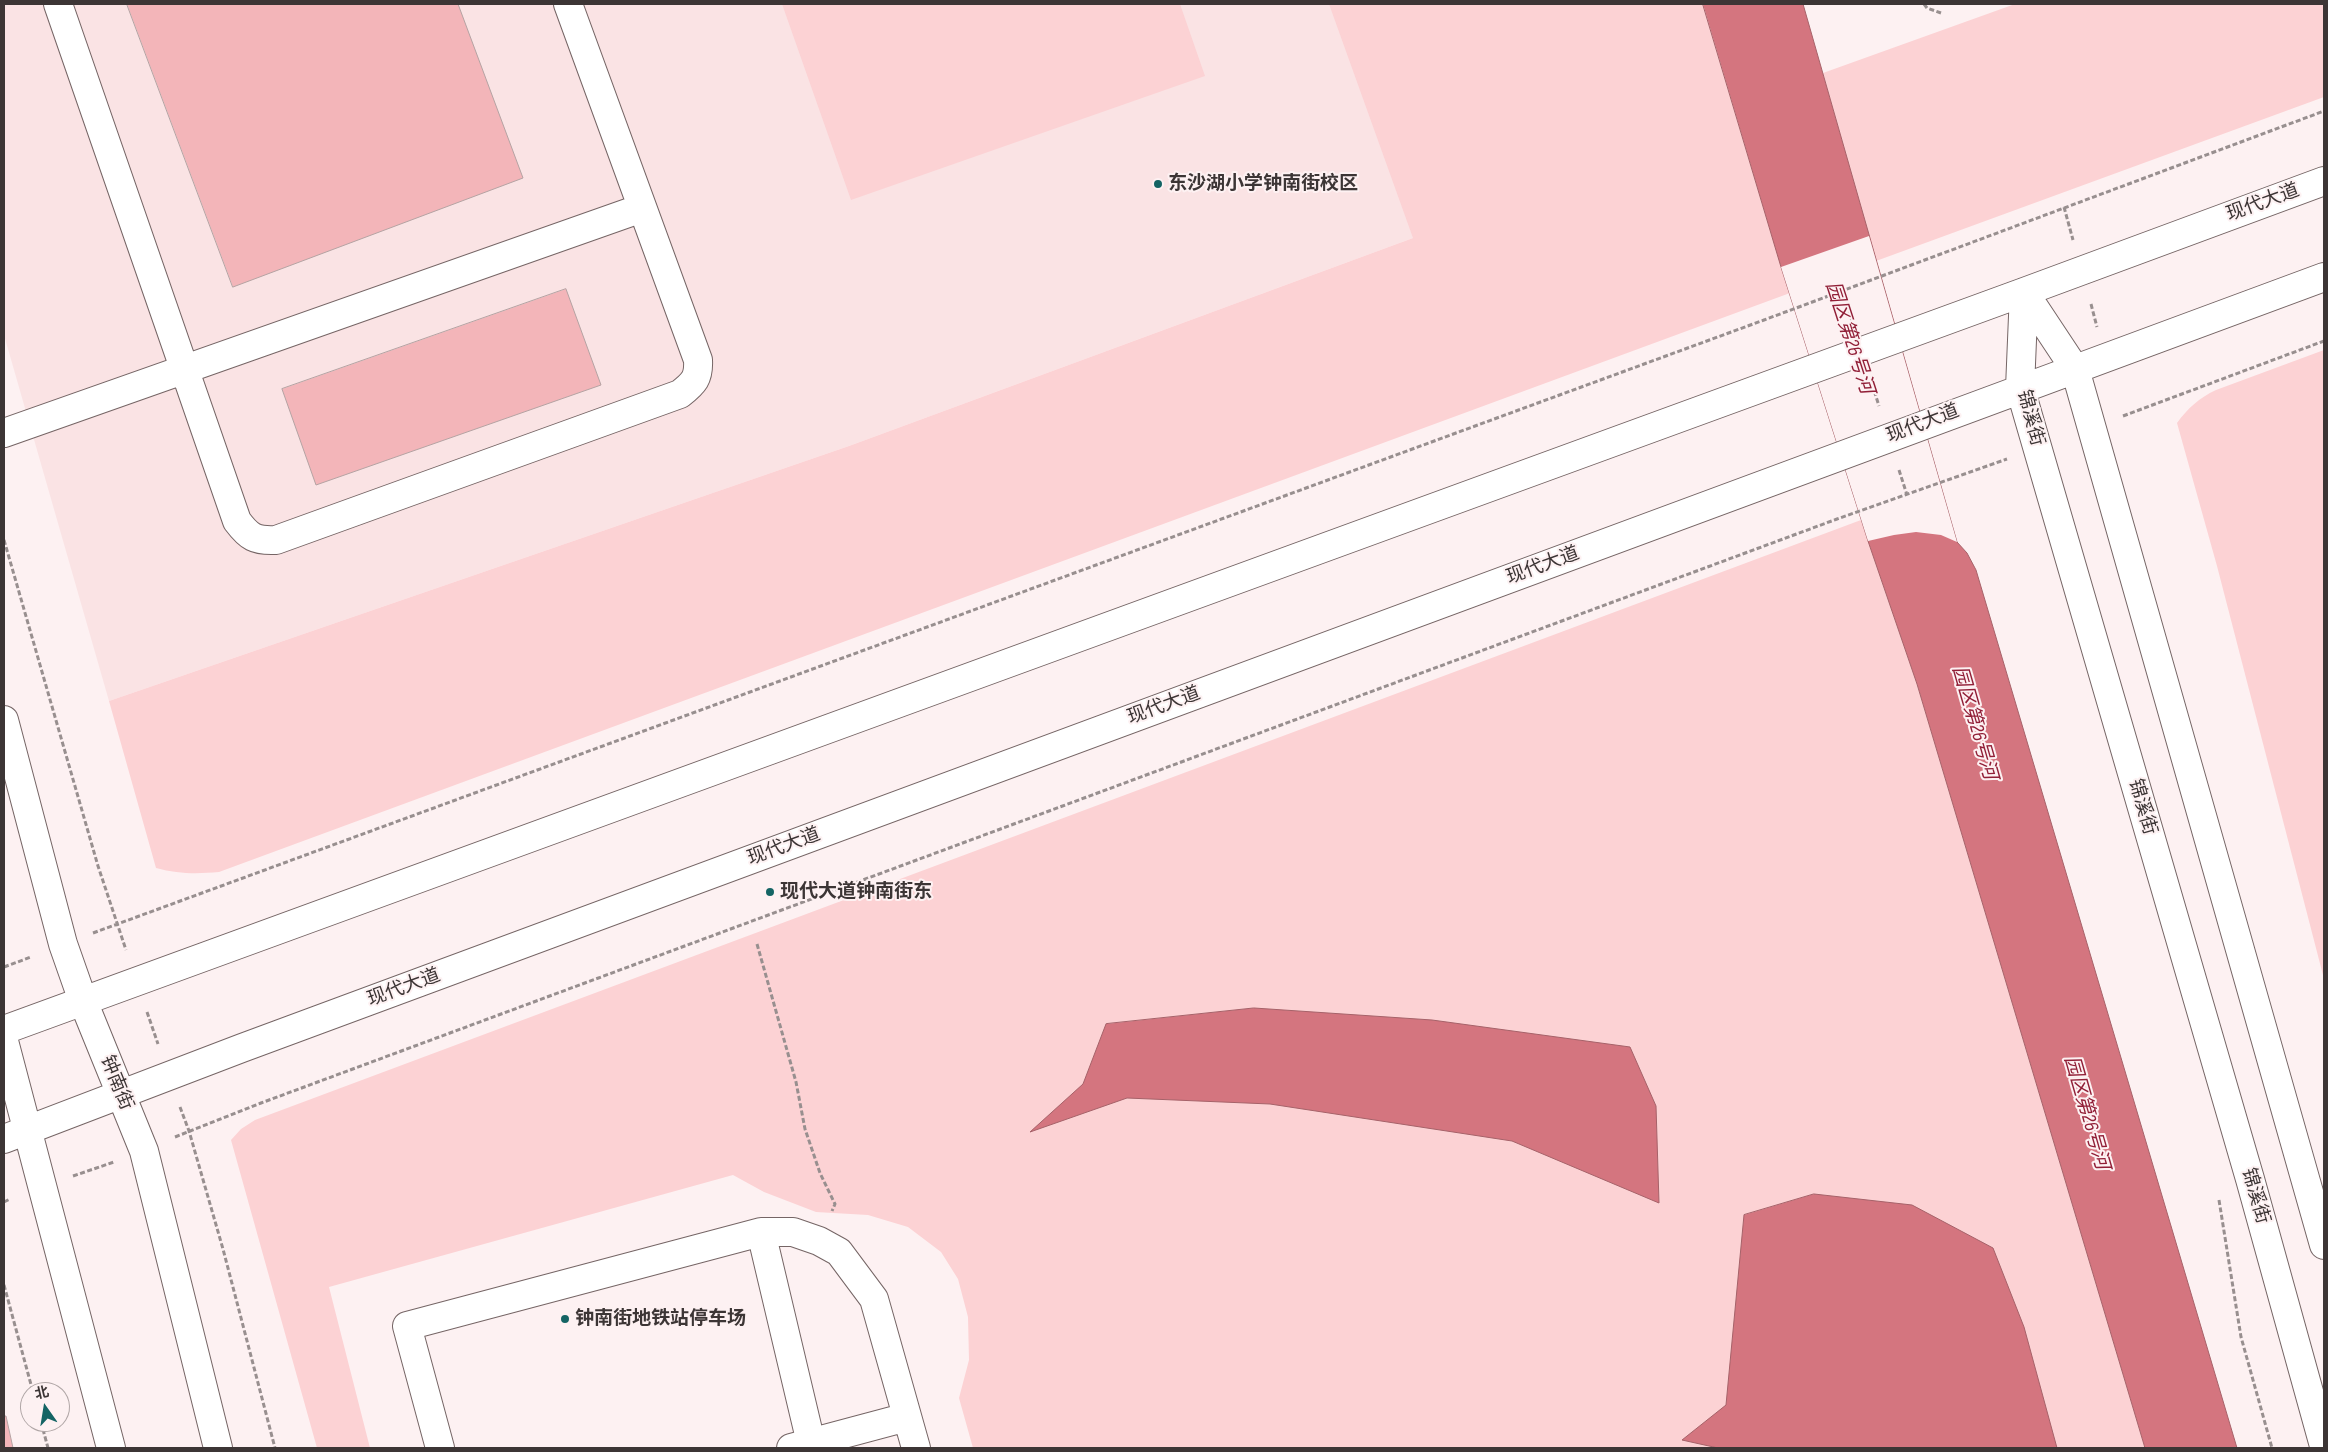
<!DOCTYPE html>
<meta charset="utf-8">
<style>
body{margin:0}
#map{position:relative;width:2328px;height:1452px;overflow:hidden;background:#fdf1f2;font-family:"Sofia Sans Condensed","Noto Sans SC",sans-serif}
canvas{display:block}
.frame{position:absolute;inset:0;border:5px solid #3c3535;pointer-events:none}
.north{position:absolute;left:20px;top:1382px;width:50px;height:50px;box-sizing:border-box;background:#fdf1f2;border:1px solid #b0a6a6;border-radius:50%;rotate:347deg;font-size:14px;font-weight:700;line-height:20px;text-align:center;color:#3c3535}
.north::after{content:'';display:block;margin:auto;width:18px;height:22px;background:#146464;clip-path:polygon(50% 0,100% 100%,50% 72%,0 100%)}
</style>
<div id="map">
<canvas width="2328" height="1452"></canvas>
<div class="frame"></div>
<div class="north">北</div>
</div>
<script>
const ctx = document.querySelector('canvas').getContext('2d');
ctx.lineJoin = 'round';
function paint(path, color) { ctx.fillStyle = color; ctx.fill(path, 'evenodd'); }
function stroke(path, color, width, dash) { ctx.strokeStyle = color; ctx.lineWidth = width; ctx.lineCap = dash ? 'butt' : 'round'; ctx.setLineDash(dash || []); ctx.stroke(path); }
function label(font, color, halo, rows, align = 'center') {
  ctx.font = font + ' "Sofia Sans Condensed","Noto Sans SC",sans-serif'; ctx.lineWidth = 4; ctx.setLineDash([]); ctx.textBaseline = 'middle'; ctx.strokeStyle = halo; ctx.fillStyle = color; for (const [text, x, y, turn = 0] of rows) {
    ctx.save(); ctx.translate(x, y); ctx.rotate((+turn || 0) * Math.PI / 180); ctx.textAlign = isNaN(turn) ? turn : align; if (halo) ctx.strokeText(text, 0, 0); ctx.fillText(text, 0, 0); ctx.restore();
  }
}
paint(new Path2D(`
 M4 4H1673L1413 238 849 446 109 701 4 335Z`), '#fae3e4');
paint(new Path2D(`
 M782 4H1180L1205 76 851 200Z
 M1329 4H1703L1790 293 219 872C197 874 178 874 156 868L109 701 849 446 1413 238Z
 M2015 4H2324V97L1876 261 1823 73Z
 M2324 350V979L2217 566 2177 423C2188 408 2199 398 2216 390Z
 M1861 520 1917 684 2145 1448H973L959 1398 969 1360 968 1317 958 1279 941 1252 908 1227 868 1215 816 1212 764 1192 733 1175 329 1287 370 1448H317L231 1140 241 1129 255 1120Z`), '#fcd2d4');
const water = new Path2D(`
 M1703 4H1803L1957 542 1967 553 1976 570 2237 1448H2145L1917 684 1868 541 1781 267Z
 M1254 1008 1432 1020 1630 1047 1656 1106 1659 1203 1512 1141 1270 1104 1127 1098 1030 1132 1083 1084 1106 1024Z
 M1814 1194 1912 1205 1993 1248 2024 1327 2057 1448H1718L1682 1440 1726 1405 1744 1215Z`);
paint(water, '#d4757f');
stroke(water, '#a66269', 1);
paint(new Path2D(`
 M1869 236 1957 542 1941 535 1916 532 1894 535 1868 541 1781 267Z`), '#fdf1f2');
const building = new Path2D(`
 M127 4H458L523 178 233 287Z
 M566 289 601 385 316 485 282 389Z
 M4 1416H6L13 1448H4Z`);
paint(building, '#f3b5b9');
stroke(building, '#b5a3a3', 1);
const minor = new Path2D(`
 M58 4 237 521C249 537 255 541 276 540L680 394C694 383 699 378 698 360L568 4
 M4 433 642 208
 M761 1232 811 1443
 M440 1448 407 1326 761 1232H793L819 1241 839 1252 874 1299 916 1448
 M791 1448 907 1417`);
const major = new Path2D(`
 M2024 292 2020 388 2250 1179 2324 1446
 M2024 292 2075 369 2324 1245
 M4 720 63 944 83 1001 144 1151 218 1448
 M4 1030 2024 292 2324 181
 M4 1041 111 1448
 M4 1139 242 1048 2324 277`);
stroke(minor, '#756565', 30);
stroke(major, '#756565', 30);
stroke(new Path2D(`
 M1924 4 1927 8 1941 13
 M2064 207 2073 240
 M1842 290 1852 321
 M2091 304 2097 327
 M1872 384 1879 406
 M2123 416 2324 341
 M1899 470 1907 495
 M4 540 98 866 126 950
 M93 933 1764 320 2324 111
 M757 944 796 1082 805 1129 820 1173 835 1204 832 1211
 M4 967 31 957
 M147 1012 158 1044
 M180 1107 189 1131 223 1249 275 1448
 M175 1137 261 1103 1837 519 2007 459
 M73 1176 114 1162
 M2219 1200 2241 1337 2272 1448
 M4 1202 10 1199
 M4 1285 33 1392
 M41 1422 48 1448`), '#988f8f', 3, [5, 2.5]);
stroke(minor, '#fff', 28);
stroke(major, '#fff', 28);
for (const [x, y, r, color] of [
 [1158,184,5,"#146464"],
 [770,892,5,"#146464"],
 [565,1319,5,"#146464"]
]) { const dot = new Path2D(); dot.arc(x, y, r, 0, 2 * Math.PI); ctx.fillStyle = color; ctx.fill(dot); stroke(dot, '#fdf1f2', 2); }
label('bold 19px', '#3c3535', '#fdf1f2', [
 ["东沙湖小学钟南街校区",1168,184],
 ["现代大道钟南街东",780,892],
 ["钟南街地铁站停车场",575,1319]
], 'left');
label('19px', '#3c3535', '#fdf1f2', [
 ["现代大道",2263,203,-20],
 ["锦溪街",2030,418,75],
 ["现代大道",1923,424,-21],
 ["现代大道",1543,566,-20],
 ["现代大道",1164,706,-20],
 ["锦溪街",2142,807,74],
 ["现代大道",784,847,-20],
 ["现代大道",404,988,-20],
 ["钟南街",116,1083,68],
 ["锦溪街",2255,1196,74]
]);
label('italic 20px', '#911f37', '#fdf1f2', [
 ["园区第26号河",1849,338,72],
 ["园区第26号河",1974,723,74],
 ["园区第26号河",2086,1113,74]
]);
</script>
